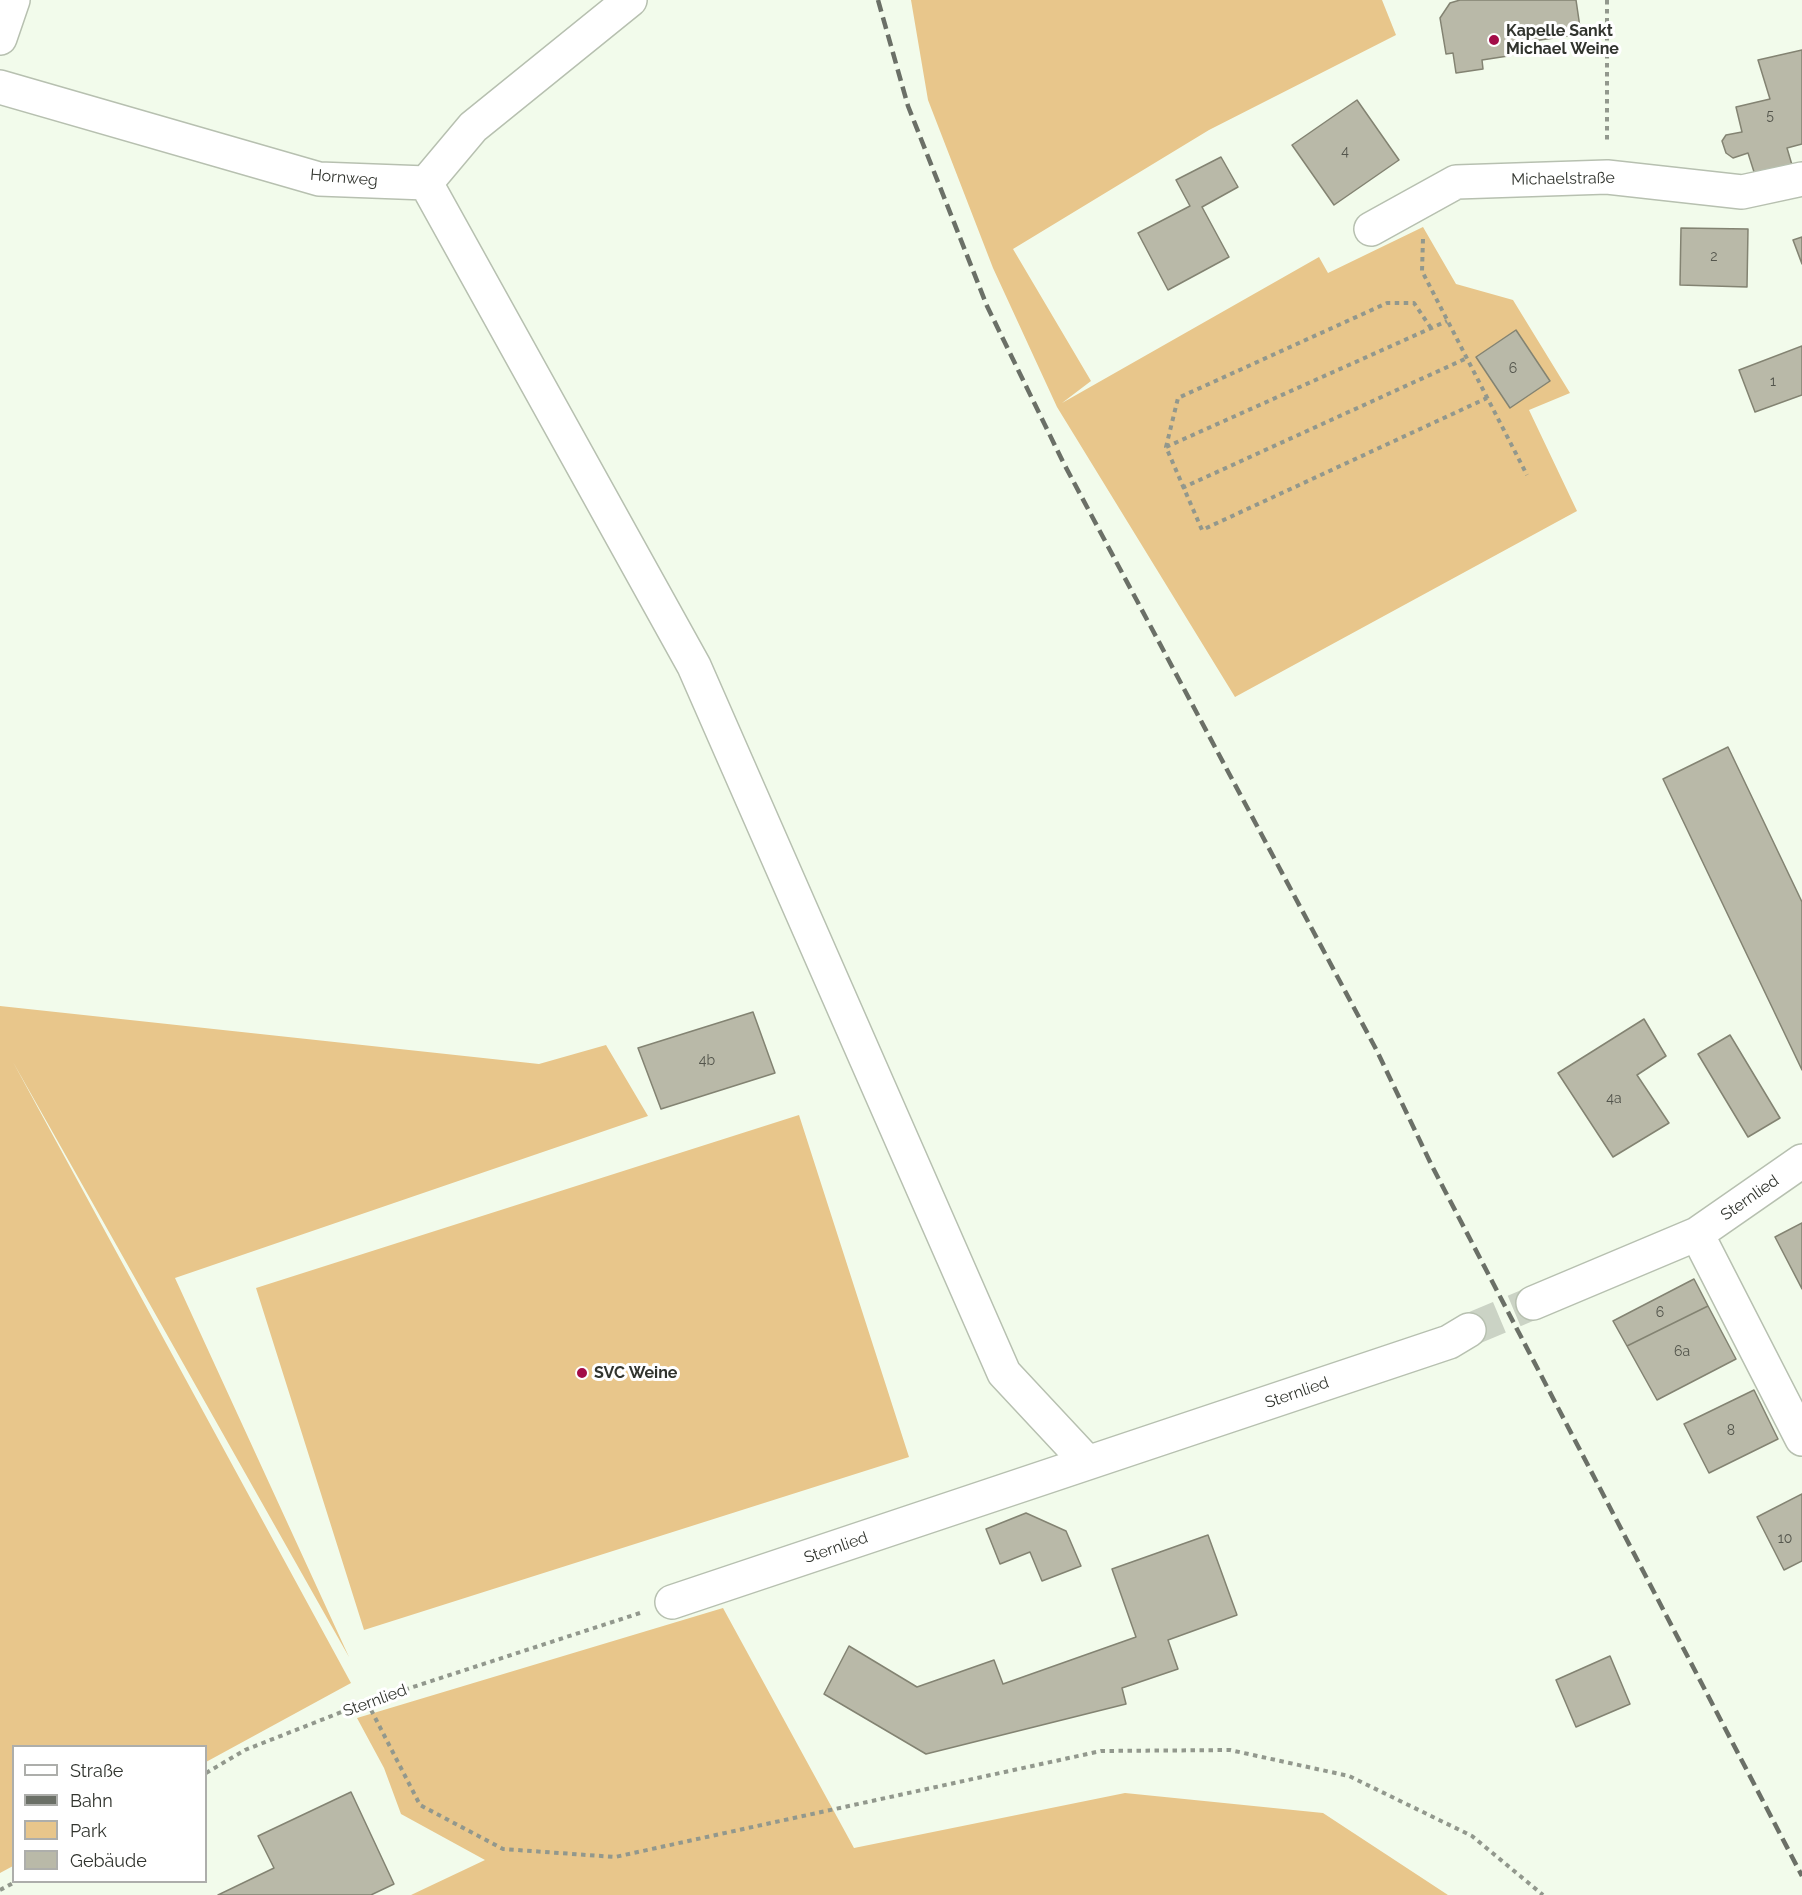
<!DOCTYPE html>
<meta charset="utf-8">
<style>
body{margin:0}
#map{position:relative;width:1802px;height:1895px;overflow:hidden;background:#f2fbeb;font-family:Raleway,sans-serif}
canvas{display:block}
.legend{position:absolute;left:12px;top:1745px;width:195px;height:138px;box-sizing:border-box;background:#fff;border:2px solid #adaeab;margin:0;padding:8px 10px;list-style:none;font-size:18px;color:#31342e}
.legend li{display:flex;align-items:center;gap:12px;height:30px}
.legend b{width:30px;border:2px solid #adaeab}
</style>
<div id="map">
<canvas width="1802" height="1895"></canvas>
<ul class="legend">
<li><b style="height:8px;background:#fff"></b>Straße</li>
<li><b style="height:8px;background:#6b7067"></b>Bahn</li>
<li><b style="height:16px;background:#e8c68b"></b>Park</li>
<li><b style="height:16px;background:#b9b9a8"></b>Gebäude</li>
</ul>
</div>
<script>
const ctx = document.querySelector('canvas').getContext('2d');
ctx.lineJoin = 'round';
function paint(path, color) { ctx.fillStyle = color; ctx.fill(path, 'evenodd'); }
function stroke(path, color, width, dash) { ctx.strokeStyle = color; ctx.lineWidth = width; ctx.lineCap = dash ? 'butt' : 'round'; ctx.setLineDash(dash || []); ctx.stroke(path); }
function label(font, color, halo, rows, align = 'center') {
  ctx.font = font + ' Raleway,sans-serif'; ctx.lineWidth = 6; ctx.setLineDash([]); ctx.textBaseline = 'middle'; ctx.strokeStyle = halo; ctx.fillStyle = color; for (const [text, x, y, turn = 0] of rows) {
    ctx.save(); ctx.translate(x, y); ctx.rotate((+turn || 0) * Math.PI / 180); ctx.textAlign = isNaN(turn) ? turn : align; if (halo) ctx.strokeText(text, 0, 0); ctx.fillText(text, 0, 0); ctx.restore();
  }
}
paint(new Path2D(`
 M911 0H1382L1396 35 1209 130 1013 249 1091 381 1062 403 1319 257 1328 273 1423 227 1456 284 1513 300 1570 393 1529 410 1577 511 1235 697 1057 407 993 268 928 100Z
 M0 1006 539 1064 606 1045 648 1116 175 1278 349 1657 13 1062 351 1683 206 1762V1746H14L13 1866 0 1873Z
 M799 1115 909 1457 364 1630 256 1288Z
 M723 1608 854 1848 1125 1793 1323 1813 1448 1895H411L485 1860 401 1814 384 1768 357 1718Z`), '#e8c68b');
const building = new Path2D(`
 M1460 0H1576L1581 34 1506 45 1508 56 1482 60 1483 69 1456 73 1453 53 1446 54 1440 18 1450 3Z
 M1802 50V144L1787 148 1792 165 1755 175 1748 153 1733 158 1726 153 1722 141 1726 135 1742 132 1736 107 1770 99 1758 60Z
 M1357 100 1399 160 1334 205 1292 145Z
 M1221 157 1238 187 1202 207 1229 257 1168 290 1138 233 1190 206 1176 180Z
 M1681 228 1748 229 1747 287 1680 285Z
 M1802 237V264L1793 240Z
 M1516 330 1550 381 1510 408 1476 357Z
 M1802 346V395L1755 412 1739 370Z
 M1728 747 1802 902V1070L1663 779Z
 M753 1012 775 1073 661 1109 638 1048Z
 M1644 1019 1666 1056 1637 1075 1669 1123 1613 1157 1558 1073Z
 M1730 1035 1780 1118 1748 1137 1698 1054Z
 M1802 1223V1289L1775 1237Z
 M1694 1279 1708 1306 1627 1346 1613 1321Z
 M1708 1306 1736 1359 1657 1400 1627 1346Z
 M1754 1390 1778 1439 1709 1473 1684 1424Z
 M1802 1494V1561L1784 1570 1757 1517Z
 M1026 1513 1066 1531 1081 1566 1042 1581 1030 1552 1000 1564 986 1529Z
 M1208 1535 1237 1615 1168 1640 1178 1669 1122 1688 1126 1704 926 1754 824 1694 849 1646 917 1687 994 1660 1003 1684 1136 1637 1112 1569Z
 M1610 1656 1630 1704 1576 1727 1556 1680Z
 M351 1792 394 1884 371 1895H218L274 1868 258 1836Z`);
paint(building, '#b9b9a8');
stroke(building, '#838372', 1.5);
stroke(new Path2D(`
 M1469 1330 1533 1303`), '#cbd3c5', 33, [33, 16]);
const minor = new Path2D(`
 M0 38 13 0
 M0 87 319 179 426 183
 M426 183 694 666 1004 1373 1087 1462
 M426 183 473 127 630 0
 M1371 229 1456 182 1607 177 1742 192 1802 179
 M1697 1234 1802 1439
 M1533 1303 1697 1234 1802 1161
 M672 1602 1449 1342 1469 1330`);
stroke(minor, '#b7c0b0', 36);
stroke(new Path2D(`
 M1607 0V143
 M1423 239 1422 271 1527 475
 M1431 328 1414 303H1387L1178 398 1166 447 1202 530 1487 398
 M1166 447 1447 321
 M1182 488 1467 358
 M367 1702 420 1805 503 1849 615 1857 1101 1751 1230 1750 1349 1776 1472 1836 1543 1895
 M206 1773 245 1750 367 1702 640 1613
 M0 1890 15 1882`), '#92988d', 4, [4.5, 4.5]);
stroke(minor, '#fff', 33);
stroke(new Path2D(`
 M878 0 908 106 987 306 1063 462 1377 1051 1432 1166 1802 1876`), '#6b7067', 4.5, [12, 6]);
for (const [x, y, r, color] of [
 [1494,40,6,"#a30c48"],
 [582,1373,6,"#a30c48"]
]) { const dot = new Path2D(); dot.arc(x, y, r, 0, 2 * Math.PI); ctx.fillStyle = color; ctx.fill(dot); stroke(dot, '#fff', 2); }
label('14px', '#53554c', null, [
 ["5",1770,116],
 ["4",1345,152],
 ["2",1714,257],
 ["6",1513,369],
 ["1",1773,382],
 ["4b",707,1061],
 ["4a",1614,1099],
 ["6",1660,1313],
 ["6a",1682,1352],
 ["8",1731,1431],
 ["10",1785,1539]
]);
label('bold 16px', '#31342e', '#fff', [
 ["Kapelle Sankt",1506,31],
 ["Michael Weine",1506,49],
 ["SVC Weine",594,1373]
], 'left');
label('16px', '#31342e', '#fff', [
 ["Hornweg",344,178,5],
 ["Michaelstraße",1563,179,-1],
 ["Sternlied",1750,1198,-35],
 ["Sternlied",1297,1393,-19],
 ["Sternlied",836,1548,-19],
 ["Sternlied",375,1701,-20]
]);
</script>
